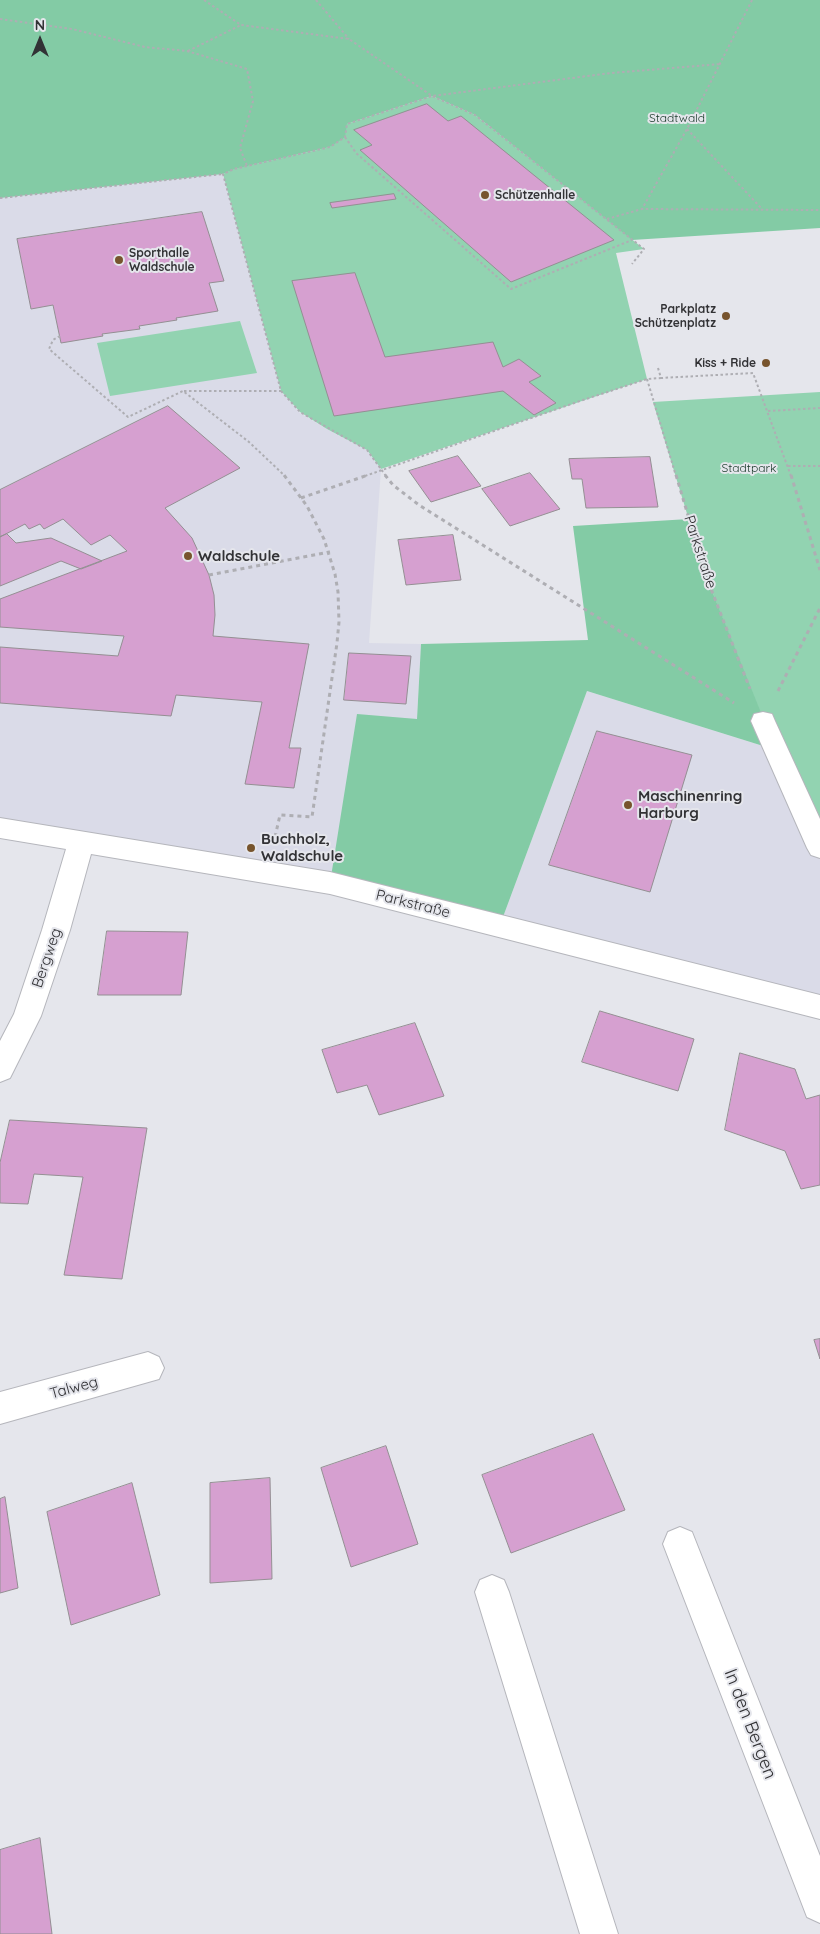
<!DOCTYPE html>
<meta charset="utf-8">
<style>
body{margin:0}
#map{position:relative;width:820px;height:1934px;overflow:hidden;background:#e5e6ec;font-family:Quicksand,sans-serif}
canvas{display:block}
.north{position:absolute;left:15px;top:15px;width:50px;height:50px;-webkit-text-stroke:4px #e5e6ec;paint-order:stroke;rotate:0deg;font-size:14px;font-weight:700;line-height:20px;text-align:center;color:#323235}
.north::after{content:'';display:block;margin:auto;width:18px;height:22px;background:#323235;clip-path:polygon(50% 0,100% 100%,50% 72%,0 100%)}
</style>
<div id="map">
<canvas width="820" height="1934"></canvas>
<div class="north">N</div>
</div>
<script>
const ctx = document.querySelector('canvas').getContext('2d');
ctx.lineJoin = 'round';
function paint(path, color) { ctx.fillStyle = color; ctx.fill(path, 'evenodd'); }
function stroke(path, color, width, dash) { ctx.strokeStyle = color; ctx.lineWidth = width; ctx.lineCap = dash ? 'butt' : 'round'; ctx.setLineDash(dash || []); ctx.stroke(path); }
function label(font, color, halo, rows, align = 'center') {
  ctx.font = font + ' Quicksand,sans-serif'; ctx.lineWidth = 4; ctx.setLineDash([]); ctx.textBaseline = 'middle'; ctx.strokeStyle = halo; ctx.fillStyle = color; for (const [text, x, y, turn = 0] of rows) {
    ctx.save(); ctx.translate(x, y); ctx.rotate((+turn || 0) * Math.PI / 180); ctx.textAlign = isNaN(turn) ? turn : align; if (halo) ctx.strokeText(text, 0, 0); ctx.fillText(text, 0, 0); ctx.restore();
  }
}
paint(new Path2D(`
 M223 174 281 391 300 413 327 429 367 450 381 469 369 643 421 644 417 719 330 883 0 828V198Z
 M587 691 776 750 820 848V1007L500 925Z`), '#dadbe8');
paint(new Path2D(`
 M432 96 475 115 644 249 616 253 647 379 381 469 367 450 327 429 300 412 281 391 223 174 234 169 330 147 347 124Z
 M240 321 257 373 110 396 97 343Z
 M820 392V848L763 721 706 576 653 402Z`), '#92d3b1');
paint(new Path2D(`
 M0 0H820V228L632 240 475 115 432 96 347 124 345 137 330 147 235 169 223 174 0 198Z
 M689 519 706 576 776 750 587 691 500 925 330 883 357 714 417 719 421 644 588 640 573 526Z`), '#83cba5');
const building = new Path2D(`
 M427 104 448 121 461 116 614 240 511 282 360 150 372 145 354 130Z
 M394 194 396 199 332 208 330 203Z
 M202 212 224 281 209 283 218 311 176 318 177 320 139 326 140 329 102 334 103 336 61 343 53 305 31 309 17 239Z
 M355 273 385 357 493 342 503 367 519 359 541 376 529 382 556 403 534 415 503 391 334 416 292 281Z
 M168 406 240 468 165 508 192 538 209 575 214 595 215 615 213 636 309 644 289 748H301L294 788 245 784 262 702 176 695 171 716 0 703V647L118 656 124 636 0 627V599L127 551 110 535 91 545 63 519 44 529 40 524 29 529 25 524 0 537V490Z
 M458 456 481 486 431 502 409 471Z
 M650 457 658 507 586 508 582 479H572L569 459Z
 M530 473 560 509 510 526 482 489Z
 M7 534 16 543 51 538 102 561 81 569 61 561 0 586V537Z
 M453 535 461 580 406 585 398 540Z
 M349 653 411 656 406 704 344 700Z
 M597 731 692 755 650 892 549 865Z
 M107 931 188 932 181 995H98Z
 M600 1011 694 1039 678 1091 582 1062Z
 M415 1023 444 1096 379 1115 367 1085 337 1093 322 1050Z
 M740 1053 795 1069 806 1099 820 1095V1185L801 1189 785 1151 725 1130Z
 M10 1120 147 1128 122 1279 64 1275 83 1177 34 1174 28 1204 0 1203V1163Z
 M820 1339V1359L814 1340Z
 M593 1434 625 1510 511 1553 482 1475Z
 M386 1446 418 1544 351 1567 321 1468Z
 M270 1478 272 1579 210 1583V1483Z
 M132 1483 160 1595 71 1625 47 1512Z
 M5 1497 18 1588 0 1593V1499Z
 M40 1838 52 1934H0V1850Z`);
paint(building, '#d6a0d0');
stroke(building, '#948f93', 1);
const street = new Path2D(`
 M763 712 772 714 775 721 820 819V858L811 855 807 848 751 721 754 714Z
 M0 818 330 872 820 995V1019L330 894 91 854 70 930 41 1016 10 1078 0 1082V1041L14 1014 42 930 66 849 0 838Z
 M148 1352 159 1357 164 1368 159 1379 0 1424V1392Z
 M680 1527 692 1532 820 1856V1923L807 1917 663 1544 668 1532Z
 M492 1575 504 1580 509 1592 618 1934H580L475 1592 480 1580Z`);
stroke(street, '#b5b6bc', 2);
stroke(new Path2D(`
 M204 0 241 25 349 39 432 96 475 115 644 249 632 264
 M316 0 349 39
 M752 0 687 129 642 209 820 210
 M0 19 72 29 145 47 187 51 247 69 253 101 240 148 247 166
 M188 51 241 25
 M687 129 762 209
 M345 137 356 153 511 289 632 240
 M0 198 223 174
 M607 219 642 209
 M60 336 53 340 49 349 128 417 183 391 249 442 285 476
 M658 368 661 378 753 373 791 476
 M647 379 676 476
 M184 391H281
 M768 411 820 408
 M788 466H820
 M365 476 580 401 647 379 661 378
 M386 476 367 450 300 412 281 391 223 174 234 169 330 147 345 137 347 124 432 96 611 73 721 64`), '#aeaeb3', 2, [2.5, 2.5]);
stroke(new Path2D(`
 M385 475 393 485 419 505 734 703
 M676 475 706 576 750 689
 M791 475 820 570
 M301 498 368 475
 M209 575 330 552
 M778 691 820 608
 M275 837 280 815 312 817 337 643 339 622 338 592 335 574 324 539 307 506 284 475`), '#aeaeb3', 3, [4, 4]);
paint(street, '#fff');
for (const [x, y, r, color] of [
 [485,195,5,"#77542d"],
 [119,260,5,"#77542d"],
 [726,316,5,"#77542d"],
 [766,363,5,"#77542d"],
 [188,556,5,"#77542d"],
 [628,805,5,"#77542d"],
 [251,848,5,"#77542d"]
]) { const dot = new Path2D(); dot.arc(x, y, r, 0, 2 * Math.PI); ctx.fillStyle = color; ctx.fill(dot); stroke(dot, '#e5e6ec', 2); }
label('12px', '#173728', '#e5e6ec', [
 ["Stadtwald",677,118],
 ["Stadtpark",749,468]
]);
label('bold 12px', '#323235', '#e5e6ec', [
 ["Schützenhalle",495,195],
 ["Sporthalle",129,253],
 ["Waldschule",129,267],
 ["Parkplatz",716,309,"right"],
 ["Schützenplatz",716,323,"right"],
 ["Kiss + Ride",756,363,"right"]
], 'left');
label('15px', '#323235', '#e5e6ec', [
 ["Parkstraße",700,552,72],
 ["Parkstraße",413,904,14],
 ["Bergweg",47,958,-71],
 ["Talweg",74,1388,-15]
]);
label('bold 15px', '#323235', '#e5e6ec', [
 ["Waldschule",198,556],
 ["Maschinenring",638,796],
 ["Harburg",638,813],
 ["Buchholz,",261,839],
 ["Waldschule",261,856]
], 'left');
label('18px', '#323235', '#e5e6ec', [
 ["In den Bergen",750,1724,69]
]);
</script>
